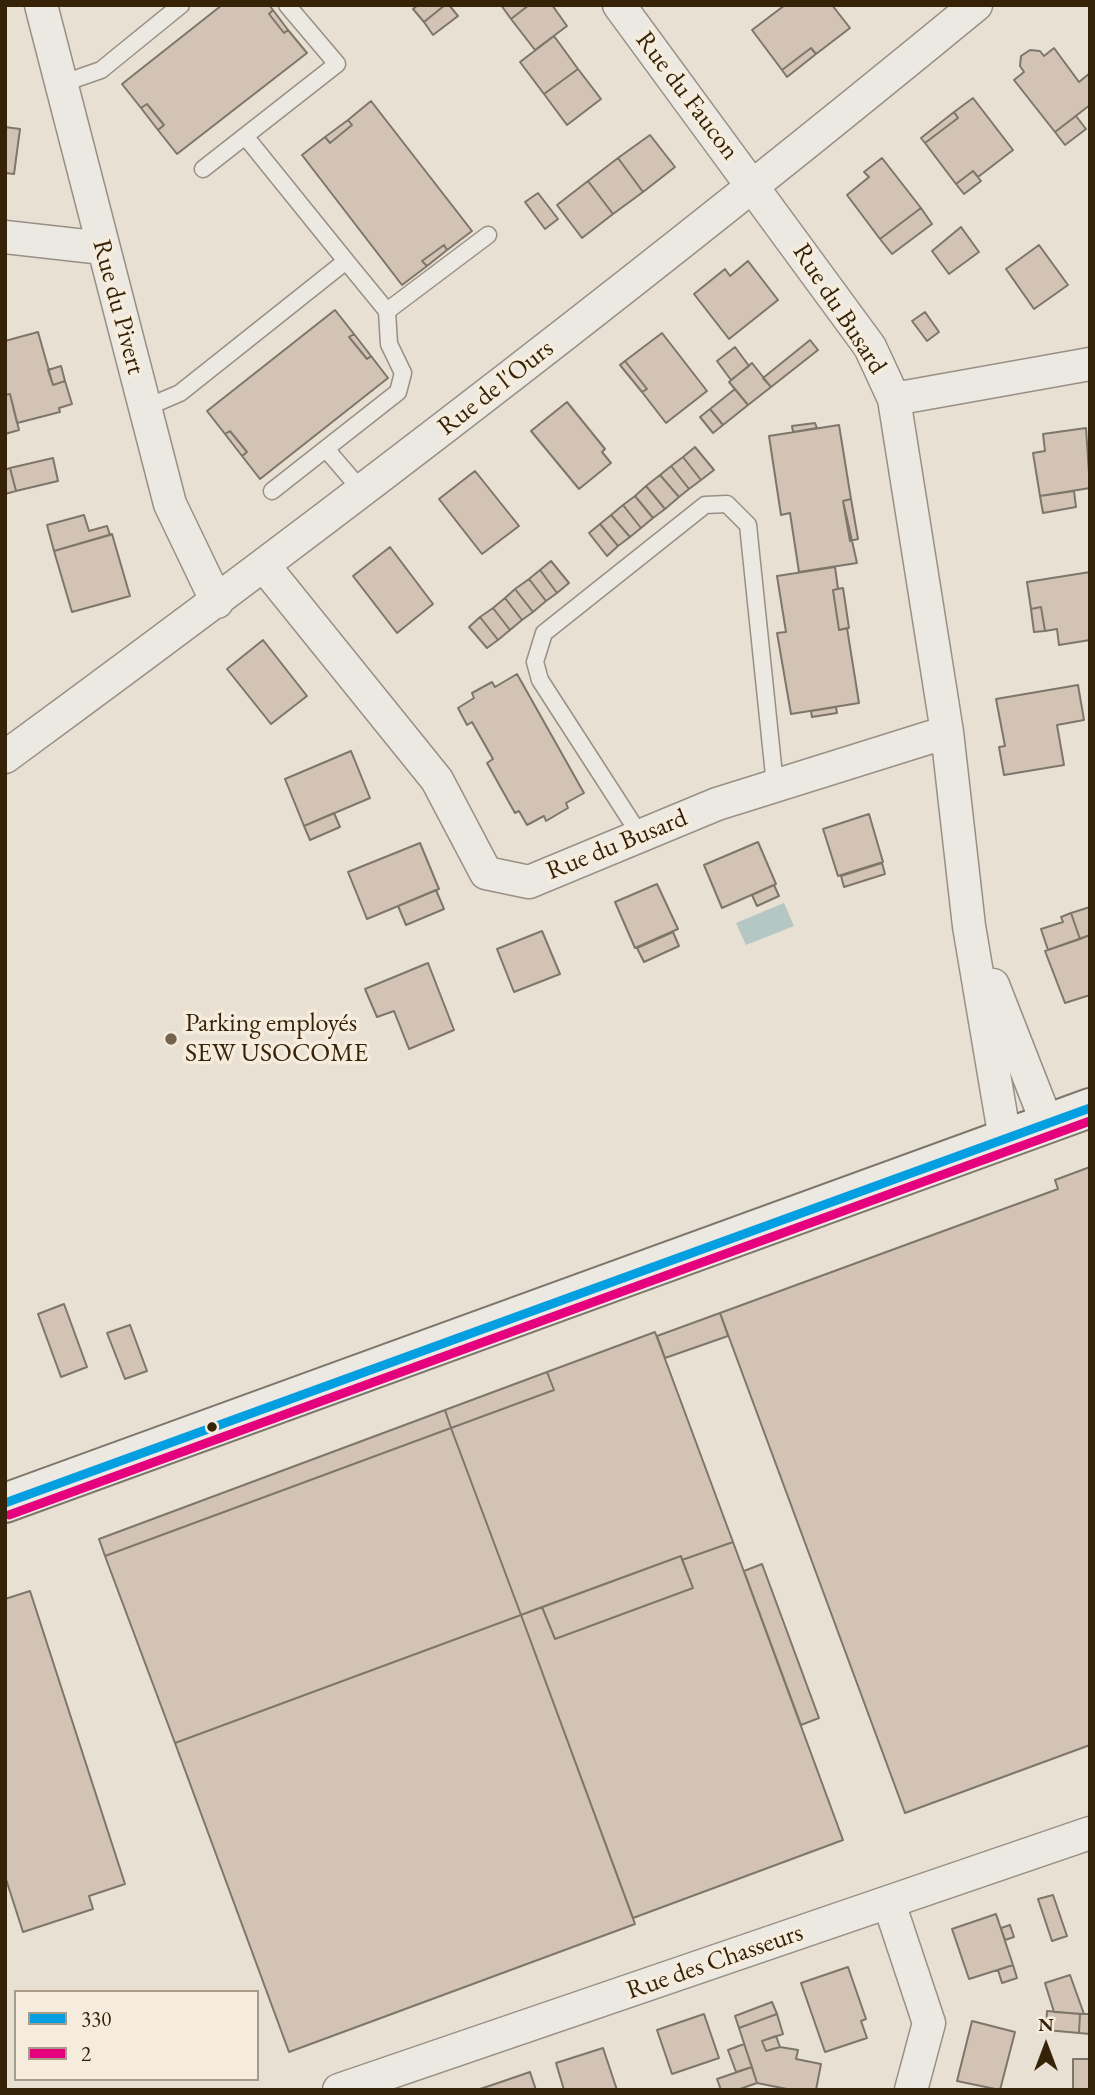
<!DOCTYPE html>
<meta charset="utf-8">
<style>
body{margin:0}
#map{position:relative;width:1095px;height:2095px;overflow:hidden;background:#e8e0d2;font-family:"EB Garamond",serif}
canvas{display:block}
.frame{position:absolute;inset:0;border:7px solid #352207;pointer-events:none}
.legend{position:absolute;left:14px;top:1990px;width:245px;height:91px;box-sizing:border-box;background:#f5ecdd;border:2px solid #a89b87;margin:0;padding:9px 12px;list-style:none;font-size:21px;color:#352207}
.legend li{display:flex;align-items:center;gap:14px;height:35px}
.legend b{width:35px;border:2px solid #a89b87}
.north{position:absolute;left:1011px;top:2011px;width:70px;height:70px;-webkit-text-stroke:5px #f5ecdd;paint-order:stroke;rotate:0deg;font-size:19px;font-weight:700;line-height:28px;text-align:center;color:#352207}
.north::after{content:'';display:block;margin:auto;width:24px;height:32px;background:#352207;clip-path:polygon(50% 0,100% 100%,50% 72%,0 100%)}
</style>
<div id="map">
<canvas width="1095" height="2095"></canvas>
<div class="frame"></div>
<ul class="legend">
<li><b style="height:9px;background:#039fe0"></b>330</li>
<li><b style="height:9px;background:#e5007d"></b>2</li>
</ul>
<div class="north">N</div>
</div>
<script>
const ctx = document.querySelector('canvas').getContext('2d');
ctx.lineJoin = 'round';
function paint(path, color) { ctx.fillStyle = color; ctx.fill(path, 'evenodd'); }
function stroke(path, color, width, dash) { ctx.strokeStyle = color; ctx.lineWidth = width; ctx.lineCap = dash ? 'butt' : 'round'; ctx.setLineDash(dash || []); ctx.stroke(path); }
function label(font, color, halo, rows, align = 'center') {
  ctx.font = font + ' "EB Garamond",serif'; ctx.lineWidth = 7; ctx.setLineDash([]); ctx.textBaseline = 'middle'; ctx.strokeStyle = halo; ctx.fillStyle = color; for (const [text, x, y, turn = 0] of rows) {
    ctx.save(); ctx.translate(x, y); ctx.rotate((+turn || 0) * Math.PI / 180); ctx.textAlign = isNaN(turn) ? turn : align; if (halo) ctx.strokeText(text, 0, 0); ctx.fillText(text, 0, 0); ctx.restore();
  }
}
paint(new Path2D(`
 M784 903 794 926 746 945 736 923Z`), '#b4c7c5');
const building = new Path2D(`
 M222 5H269L273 10 269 14 284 33 288 30 307 53 177 154 158 130 164 125 147 104 141 108 122 84Z
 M418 5H445L424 22 413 9Z
 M445 5H449L458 16 433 35 424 22Z
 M501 5H529L511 19Z
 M529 5H552L567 26 535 50 511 19Z
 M785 5H832L850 28 816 54 811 48 782 70 752 30Z
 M273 10 288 30 284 33 269 14Z
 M554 36 578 69 544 94 520 62Z
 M811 48 816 54 787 77 782 70Z
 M1054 48 1079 82 1090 73V105L1055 132 1014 80 1024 72 1020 66 1021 56 1030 50 1040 51 1044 56Z
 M578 69 601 99 567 125 544 94Z
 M973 98 1013 150 978 177 973 171 956 184 925 143 958 118 954 112Z
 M371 101 472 231 447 250 444 245 422 261 427 266 402 285 302 155 325 137 330 143 352 125 348 120Z
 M147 104 164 125 158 130 141 108Z
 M954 112 958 118 925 143 921 138Z
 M1076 116 1086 129 1065 145 1055 132Z
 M348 120 352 125 330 143 325 137Z
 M5 127 20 129 14 174 5 173Z
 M650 135 675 167 643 192 618 158Z
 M618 158 643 192 613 214 588 181Z
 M882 158 921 208 880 239 847 195 869 177 864 172Z
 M973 171 981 181 964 194 956 184Z
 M588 181 613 214 582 238 557 205Z
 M538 193 558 219 545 229 525 202Z
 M921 208 932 224 892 254 880 239Z
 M961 227 979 252 949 274 932 251Z
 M444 245 447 250 427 266 422 261Z
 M1039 245 1068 285 1034 309 1006 269Z
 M748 261 778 300 729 339 694 294 725 269 730 276Z
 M335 310 354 334 349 337 367 359 371 356 388 378 260 479 242 456 247 452 230 431 225 434 207 411Z
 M925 312 939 332 927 341 912 321Z
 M38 332 53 385 65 381 72 404 59 408 60 412 17 423 10 394 5 395V341Z
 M662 333 707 391 666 423 642 392 647 389 625 361Z
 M354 334 371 356 367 359 349 337Z
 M810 340 818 350 771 387 763 378Z
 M735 347 749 366 731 380 717 361Z
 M625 361 647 389 642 392 620 365Z
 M752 363 771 387 748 405 729 382Z
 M61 366 65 381 53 385 48 370Z
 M735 389 748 405 723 425 710 409Z
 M10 394 19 430 5 434V395Z
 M567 402 605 449 602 452 611 463 579 489 531 431Z
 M710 409 723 425 713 433 700 417Z
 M815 423 817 428 793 432 792 426Z
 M839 425 851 499 843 501 857 563 799 572 790 513 781 515 769 436Z
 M1086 428 1090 488 1040 496 1033 453 1045 451 1043 434Z
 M230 431 247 452 242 456 225 434Z
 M695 447 714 470 701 480 683 457Z
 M683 457 701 480 689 489 671 466Z
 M53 458 58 481 16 491 10 468Z
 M671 466 689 489 679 497 660 475Z
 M10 468 16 491 5 494V470Z
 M475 471 519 526 482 554 439 499Z
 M660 475 679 497 665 509 646 486Z
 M646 486 665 509 653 518 635 496Z
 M1074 491 1076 507 1043 513 1040 496Z
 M635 496 653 518 641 528 623 505Z
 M851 499 858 539 850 541 843 501Z
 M623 505 641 528 630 537 611 515Z
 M84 515 89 531 107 526 110 535 54 551 47 525Z
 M611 515 630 537 618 546 600 524Z
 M600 524 618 546 607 556 589 533Z
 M112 534 130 596 72 612 54 551Z
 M390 547 433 604 397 633 353 576Z
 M551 561 569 583 557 593 540 570Z
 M835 567 838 589 833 590 839 630 847 628 859 703 791 714 777 633 786 632 777 576Z
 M540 570 557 593 546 601 529 579Z
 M1090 572V640L1059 645 1057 629 1045 631 1041 607 1031 609 1027 582Z
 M529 579 546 601 533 612 515 589Z
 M843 588 849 628 839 630 833 590Z
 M515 589 533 612 522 620 505 598Z
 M505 598 522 620 510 630 493 608Z
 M1041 607 1045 631 1034 632 1031 609Z
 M493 608 510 630 498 640 480 617Z
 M480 617 498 640 487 648 469 627Z
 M263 640 307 696 271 724 227 669Z
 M517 674 584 793 566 803 568 808 546 821 544 816 527 825 519 811 515 813 487 763 493 759 472 722 467 725 458 708 474 698 472 693 492 682 495 687Z
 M1078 685 1084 720 1057 725 1064 765 1004 775 999 747 1005 746 996 699Z
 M836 707 837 713 812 717 811 711Z
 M351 751 370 798 304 826 285 779Z
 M334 813 340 827 310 840 304 826Z
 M869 814 883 862 838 876 823 829Z
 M758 842 776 884 722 908 704 865Z
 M420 843 439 889 367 919 348 872Z
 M882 863 885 874 844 887 841 876Z
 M657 884 678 929 635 948 615 902Z
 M774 885 779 896 757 906 752 895Z
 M436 890 444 909 406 925 398 906Z
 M1090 907V935L1080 939 1071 913Z
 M1071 913 1080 939 1048 950 1041 929 1063 922 1061 917Z
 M542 931 560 974 514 992 497 949Z
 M673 932 679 946 644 962 637 948Z
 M1090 935V995L1065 1003 1045 951Z
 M428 963 454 1030 409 1049 394 1011 377 1017 365 989Z
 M1090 1167V1745L905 1813 720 1313 1058 1189 1055 1180Z
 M64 1304 87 1367 61 1377 38 1314Z
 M720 1313 728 1336 665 1358 657 1336Z
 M130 1325 147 1371 125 1379 107 1333Z
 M655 1332 733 1542 682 1560 681 1556 521 1615 451 1428 554 1390 547 1372Z
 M547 1372 554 1390 451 1428 445 1410Z
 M445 1410 451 1428 105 1556 99 1539Z
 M451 1428 521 1615 175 1743 105 1556Z
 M733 1542 843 1840 633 1918 521 1615 542 1607 555 1639 693 1588 682 1560Z
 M681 1556 693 1588 555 1639 542 1607Z
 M762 1564 819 1718 801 1725 744 1571Z
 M30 1591 125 1884 89 1896 93 1909 23 1932 5 1876V1599Z
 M521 1615 635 1924 289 2052 175 1743Z
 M1053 1895 1067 1936 1052 1941 1038 1899Z
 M996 1914 1013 1965 969 1979 952 1929Z
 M1010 1925 1014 1937 1005 1940 1001 1928Z
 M1013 1965 1017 1978 1002 1983 998 1970Z
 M848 1967 866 2019 861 2021 867 2038 825 2052 801 1983Z
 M1070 1975 1084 2014 1054 2012 1045 1983Z
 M772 2002 777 2014 739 2028 735 2016Z
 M1047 2011 1080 2014 1079 2033 1046 2030Z
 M704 2014 719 2058 672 2074 657 2030Z
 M777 2014 783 2034 762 2041 766 2051 780 2047 798 2050 796 2059 821 2064 816 2090H792L757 2083 739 2028Z
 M1080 2014H1090V2034L1079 2033Z
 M972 2021 1015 2032 1000 2090 957 2081Z
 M776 2036 780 2047 766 2051 762 2041Z
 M744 2044 752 2067 736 2072 728 2050Z
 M603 2048 617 2090H564L556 2063Z
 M1073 2059H1090V2090H1073Z
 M752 2067 757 2083 737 2090H721L717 2079Z
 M530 2072 536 2090H477L495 2084Z`);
paint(building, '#d3c3b5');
stroke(building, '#7d766b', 2);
const service = new Path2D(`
 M61 84 101 70 181 5
 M203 169 337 64 287 5
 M346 261 387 311 488 235
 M145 408 180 393 346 261 245 136
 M326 449 362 491
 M272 491 398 392 403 373 389 344 387 311
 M640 835 540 680 535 662 544 633 705 505 727 504 748 525 775 785`);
const minor = new Path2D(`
 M41 5 170 504 217 602
 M619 5 870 347 894 399 947 732 969 926 1005 1139
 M5 237 103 248
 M894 399 1090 364
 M265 567 437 780 486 873 529 882 717 804 947 732
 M5 757C335 515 660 265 976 5
 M993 985 1047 1123
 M889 1903 929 2023 911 2090
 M339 2090 1090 1833`);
const secondary = new Path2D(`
 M5 1503 1090 1108`);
stroke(service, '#989085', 19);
stroke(minor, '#989085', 35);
stroke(secondary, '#7d766b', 42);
stroke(service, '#ece8e2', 16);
stroke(minor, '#ece8e2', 32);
stroke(secondary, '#ece8e2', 38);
stroke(new Path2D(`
 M5 1503 1090 1108`), '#039fe0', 9);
stroke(new Path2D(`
 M9 1515 1090 1121`), '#e5007d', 9);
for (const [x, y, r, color] of [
 [171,1039,7,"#74644e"],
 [212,1427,6,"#352207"]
]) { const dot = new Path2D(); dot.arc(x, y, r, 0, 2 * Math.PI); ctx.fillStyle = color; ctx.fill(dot); stroke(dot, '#f5ecdd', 2.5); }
label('26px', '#352207', '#f5ecdd', [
 ["Rue du Faucon",687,96,53],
 ["Rue du Pivert",118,307,75],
 ["Rue du Busard",839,309,57],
 ["Rue de l'Ours",496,388,-38],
 ["Rue du Busard",617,845,-22],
 ["Rue des Chasseurs",715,1962,-19]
]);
label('26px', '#352207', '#f5ecdd', [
 ["Parking employés",185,1024],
 ["SEW USOCOME",185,1054]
], 'left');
</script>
